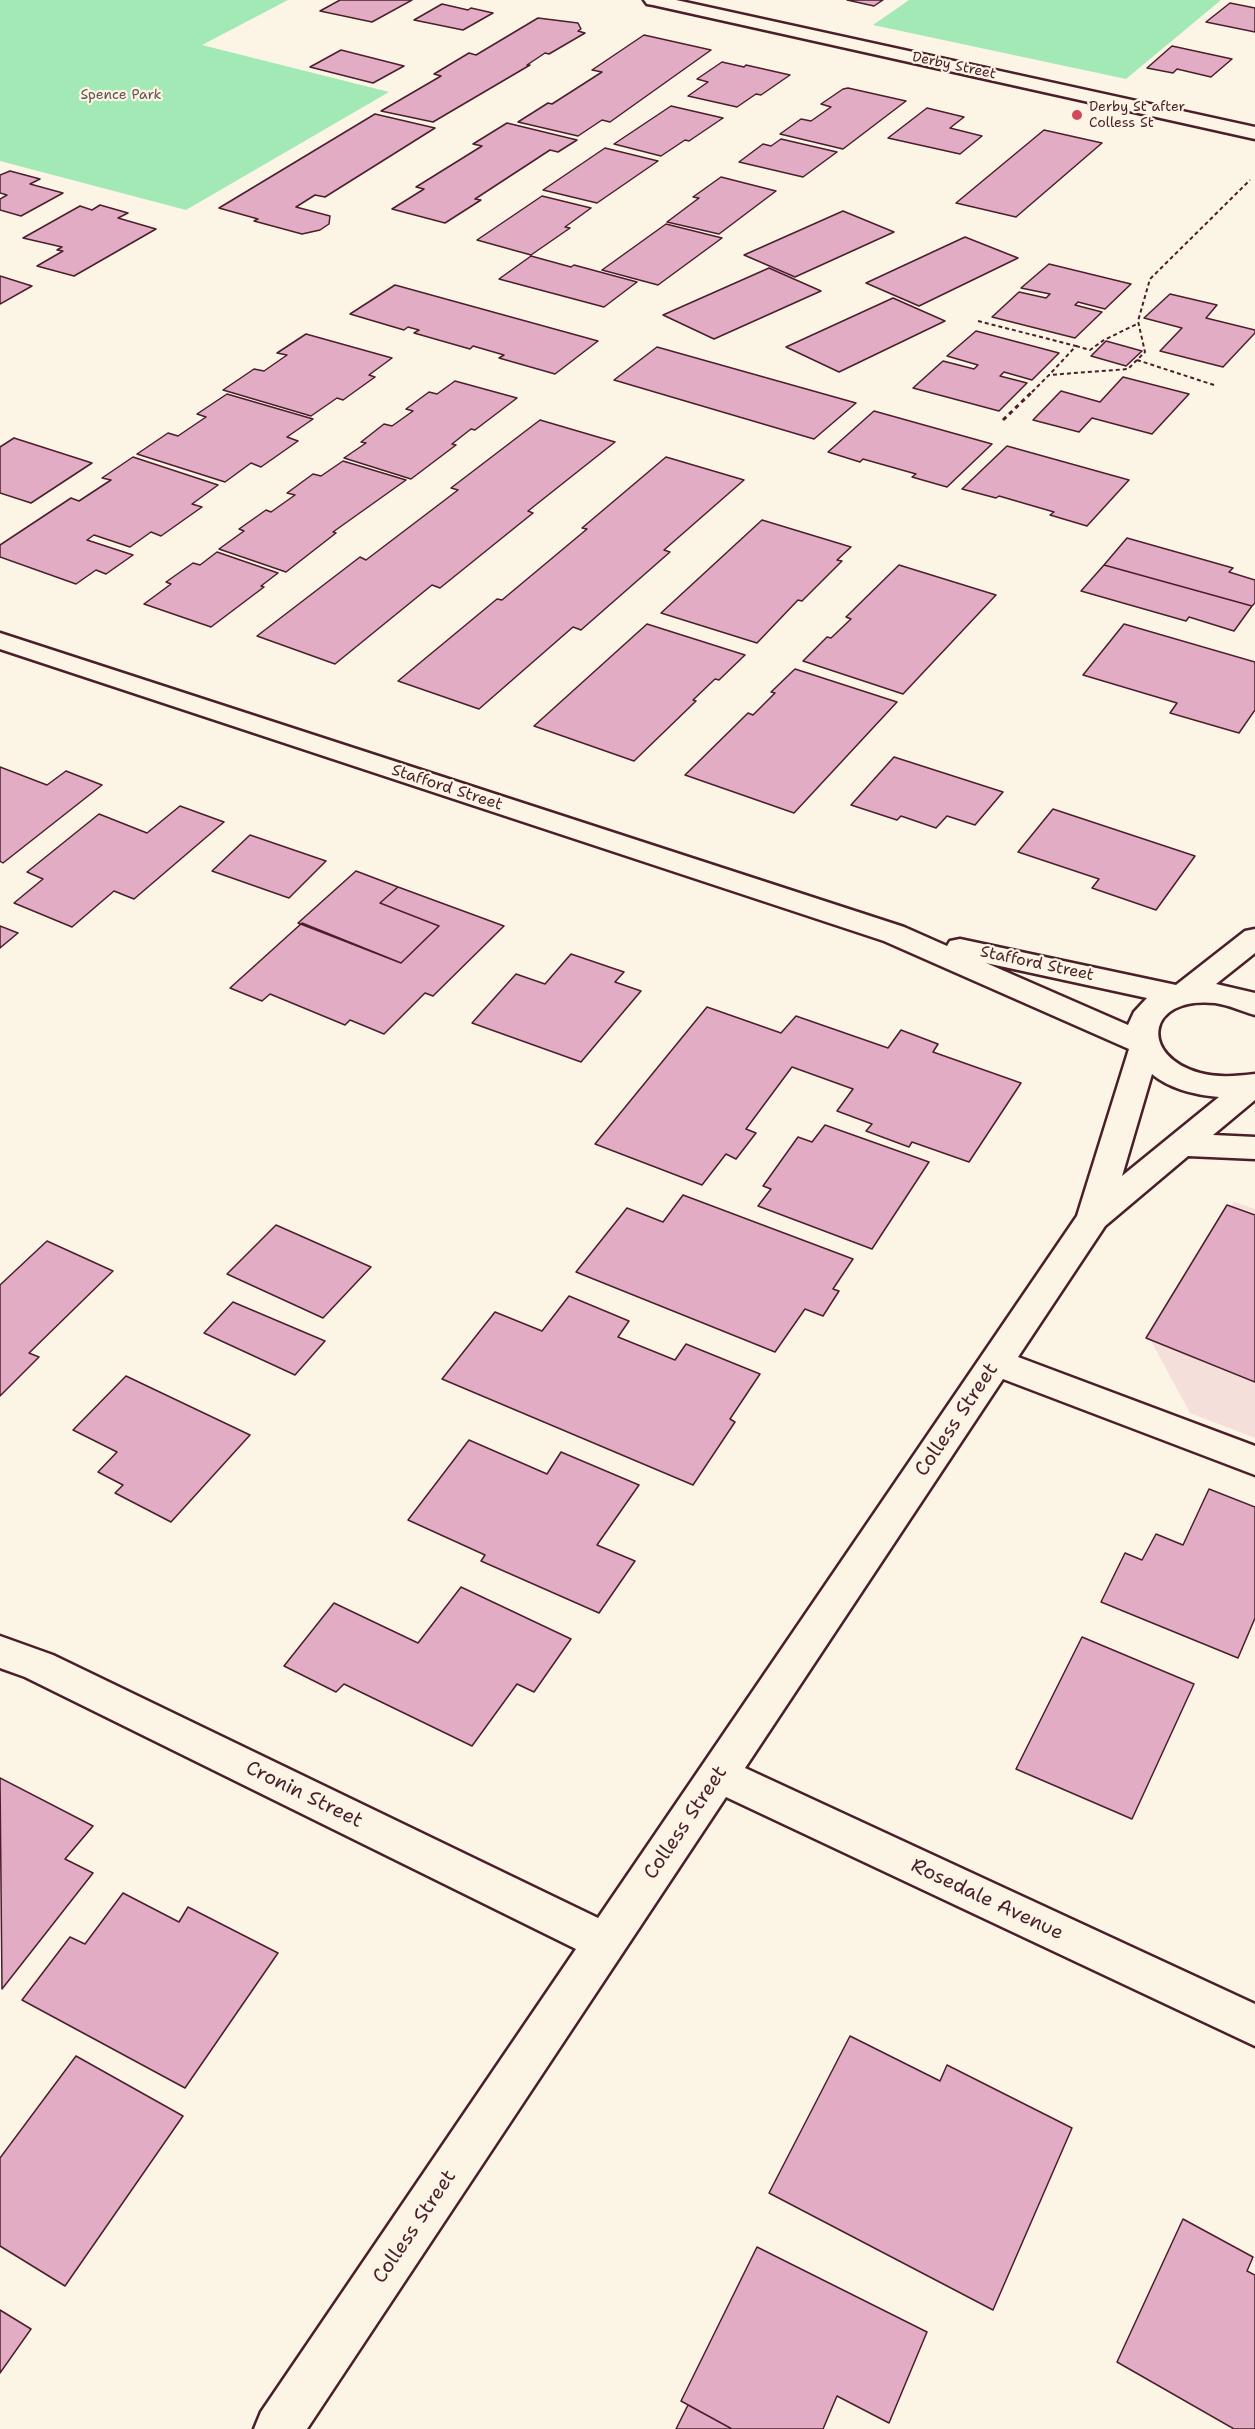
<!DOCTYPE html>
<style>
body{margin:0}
canvas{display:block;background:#fcf5e5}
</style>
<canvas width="1255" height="2429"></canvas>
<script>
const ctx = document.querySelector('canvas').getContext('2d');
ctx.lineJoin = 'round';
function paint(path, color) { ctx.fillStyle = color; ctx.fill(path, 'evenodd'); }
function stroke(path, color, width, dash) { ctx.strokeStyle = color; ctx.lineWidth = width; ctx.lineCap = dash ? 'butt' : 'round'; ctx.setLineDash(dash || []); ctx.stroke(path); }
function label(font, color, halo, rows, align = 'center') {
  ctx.font = font + ' "Shantell Sans",sans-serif'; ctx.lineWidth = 4.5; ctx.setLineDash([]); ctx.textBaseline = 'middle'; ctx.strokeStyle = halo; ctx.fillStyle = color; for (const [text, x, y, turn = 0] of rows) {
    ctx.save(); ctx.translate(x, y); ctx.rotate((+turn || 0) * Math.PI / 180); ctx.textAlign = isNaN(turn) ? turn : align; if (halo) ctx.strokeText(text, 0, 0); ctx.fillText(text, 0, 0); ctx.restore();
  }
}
paint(new Path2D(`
 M1234 1202 1255 1209V1438L1190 1413 1150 1339Z`), '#f4dfdb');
paint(new Path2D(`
 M0 0H288L202 45 389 92 186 210 0 161Z
 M909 0H1221L1126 79 873 25Z`), '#a2e9b6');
const building = new Path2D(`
 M340 0H412L372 22 320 11Z
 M847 0H883L874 6Z
 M1230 3 1255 8V32L1206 22Z
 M442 4 468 10 471 8 493 13 463 30 414 20Z
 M538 18 578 23 581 29 578 31 585 33 549 54 545 53 527 65H530L433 122 381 111 441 76 434 74 469 53 476 55Z
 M644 35 711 50 610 122 602 120 578 136 518 122 548 103 552 104 602 72 592 70Z
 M1172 46 1232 59 1211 77 1177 69 1173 73 1147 68Z
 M341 50 404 66 373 83 310 67Z
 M722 62 744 67 746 65 790 75 761 95 756 94 737 107 688 96 708 82 697 79Z
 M848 88 906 101 843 149 780 134 801 119 811 121 831 107 821 104 843 89Z
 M671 106 723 118 689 141 685 140 661 156 614 144Z
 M927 108 964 117 950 128 982 136 960 154 888 138Z
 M375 114 435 128 325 197 315 195 296 207 330 216 329 224 320 230 302 234 254 221 258 219 219 208Z
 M507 123 577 140 558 152 550 150 475 199 481 200 445 223 392 209 424 189 416 187 482 146 473 144Z
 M1044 130 1102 143 1016 217 956 203Z
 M781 139 837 152 803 177 739 162 763 144 771 146Z
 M605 148 658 161 597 203 543 190Z
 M10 171 40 179 30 184 63 193 21 216 0 210V199L7 195 0 193V175Z
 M721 177 776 191 719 234 667 222 699 198 693 197Z
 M542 196 591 208 565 227 570 228 531 255 477 240Z
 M100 205 128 213 118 218 156 229 74 276 37 266 63 251 57 250 62 247 23 238 80 206 92 210Z
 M843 211 894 232 795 277 744 255Z
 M666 224 722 238 658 285 602 270Z
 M965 237 1018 258 919 306 866 283Z
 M531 256 571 267 574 265 637 282 604 307 499 279Z
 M1049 264 1131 284 1105 309 1078 302 1075 305 1102 312 1075 338 992 317 1019 292 1046 298 1050 294 1021 288Z
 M769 268 821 291 714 339 663 315Z
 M0 276 32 286 0 304Z
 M395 285 598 341 555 374 499 358 504 355 473 346 470 349 414 333 419 330 408 327 404 330 350 314Z
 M1170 294 1217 305 1206 318 1255 330V333L1223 367 1160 351 1182 328 1144 318Z
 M893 298 945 321 839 372 786 347Z
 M976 331 1059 353 1032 380 1004 372 1000 376 1027 383 999 411 913 388 943 361 974 369 978 365 947 356Z
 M306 334 392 358 369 375 375 377 343 400 337 398 311 416 223 390 254 369 264 371 287 355 277 353Z
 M1106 341 1142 351 1126 366 1091 356Z
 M657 347 856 403 814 439 614 380Z
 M1123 377 1189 394 1152 434 1092 418 1079 432 1033 420 1061 391 1100 402Z
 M455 381 517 398 475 430 471 429 452 444 456 445 411 479 344 458 366 443 361 442 384 424 392 426 413 411 406 409 429 392 437 394Z
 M227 394 313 419 287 437 298 441 261 467 251 463 225 482 137 454 168 433 178 436 206 417 197 414Z
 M874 411 992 444 947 487 912 477 916 474 863 459 860 462 828 452Z
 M540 420 615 442 528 511 533 513 440 588 432 585 335 664 257 636 360 557 366 560 458 490 451 488Z
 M14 438 92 463 31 503 0 493V447Z
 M1007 446 1129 480 1087 526 1050 515 1054 512 999 496 996 498 962 489Z
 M133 457 218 485 192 504 202 507 161 536 151 532 130 547 94 535 87 540 133 555 106 574 96 570 76 584 0 557V545L71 498 79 501 111 480 102 478Z
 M666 457 744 480 664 550 670 552 581 630 573 627 479 709 398 681 497 599 502 600 587 529 582 528Z
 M343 461 406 480 333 532 336 533 286 572 219 549 244 531 239 529 266 510 271 512 295 495 287 493 313 474 321 476Z
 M762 520 851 547 837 560 842 561 802 601 798 600 757 643 661 613Z
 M1127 538 1233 568 1229 572 1255 580V603L1252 606 1104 565Z
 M217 552 278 573 261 586 264 587 211 627 144 604 171 584 166 582 193 563 200 565Z
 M899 565 996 595 903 694 803 661 827 637 831 638 851 619 846 617Z
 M1104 565 1252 606 1234 631 1189 617 1186 621 1081 591Z
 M647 624 745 655 719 680 715 679 693 700 696 701 634 761 534 726Z
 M1124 624 1255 662V710L1239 733 1170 713 1177 703 1083 675Z
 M795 669 897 702 794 813 685 775 748 713 753 715 775 693 771 692Z
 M894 757 1003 792 975 825 947 816 936 828 901 816 897 820 851 805Z
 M0 767 47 785 66 771 102 785 3 863 0 861Z
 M180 806 224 822 134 899 114 891 72 927 14 903 43 879 27 872 99 814 147 833Z
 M1053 809 1195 856 1156 910 1092 888 1099 879 1018 852Z
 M250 835 326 861 289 898 212 871Z
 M356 871 398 887 380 903 439 926 401 963 298 923Z
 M398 887 504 926 433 996 425 993 384 1034 350 1020 345 1025 270 994 262 1001 230 988 302 923 401 963 439 926 380 903Z
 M0 926 18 933 0 948Z
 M571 954 624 972 615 982 641 991 581 1062 472 1023 516 974 545 984Z
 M707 1007 781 1033 796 1016 888 1048 901 1030 938 1044 933 1052 1021 1083 969 1162 912 1142 909 1147 866 1131 872 1124 837 1111 853 1089 792 1067 746 1129 756 1133 736 1159 726 1154 702 1185 595 1144Z
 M825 1125 929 1162 872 1249 758 1206 771 1189 763 1186 798 1137 812 1142Z
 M683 1195 853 1259 833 1289 839 1291 823 1316 805 1309 775 1352 576 1272 627 1208 663 1222Z
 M1227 1205 1255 1215V1382L1146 1338Z
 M276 1225 371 1267 323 1318 227 1274Z
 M47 1241 113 1271 29 1353 39 1357 0 1396V1285Z
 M569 1296 629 1321 618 1337 675 1360 686 1344 760 1374 730 1419 735 1422 693 1485 442 1379 495 1312 542 1331Z
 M233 1302 325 1341 295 1375 204 1333Z
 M126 1376 250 1435 171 1522 115 1493 123 1485 98 1472 117 1452 73 1430Z
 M469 1440 547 1474 561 1452 639 1485 597 1545 635 1561 599 1613 481 1561 485 1555 408 1520Z
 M1209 1489 1255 1507V1618L1238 1658 1101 1602 1125 1553 1142 1560 1156 1534 1183 1545Z
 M461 1587 571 1639 534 1692 517 1684 472 1746 344 1684 336 1692 284 1666 334 1603 418 1643Z
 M1082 1637 1194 1684 1132 1819 1016 1769Z
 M0 1778 93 1826 65 1859 93 1873 2 1989Z
 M123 1893 179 1922 188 1907 278 1953 185 2088 22 2000 70 1937 85 1944Z
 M850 2036 940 2081 947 2065 1072 2128 993 2310 769 2193Z
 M76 2056 183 2116 65 2286 0 2246V2158Z
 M1183 2219 1253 2257 1247 2271 1255 2275V2429H1234L1117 2362Z
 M757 2247 927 2332 889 2423 837 2396 823 2429H732L681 2401Z
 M0 2310 31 2329 0 2373Z
 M688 2405 732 2429H676Z`);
paint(building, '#e2acc5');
stroke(building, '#4a1f2b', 1.5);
const minor = new Path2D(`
 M644 0H676L1255 127V139L653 5 647 4Z
 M0 633 904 927 947 946 950 941 960 939 1176 985 1245 931 1255 929V953L1216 984 1255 993V1015C1241 1011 1229 1005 1215 1003 1146 996 1139 1056 1200 1073 1218 1078 1237 1076 1255 1074V1100L1213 1135 1255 1137V1159L1188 1156 1105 1226 1018 1357 1255 1446V1475L1003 1379 745 1768 1255 2004V2046L726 1797 307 2429H254L261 2412 576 1949 25 1677 0 1668V1636L53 1655 598 1918 1077 1216 1129 1049 884 941 0 649ZM986 963 1147 998 1134 1012 1128 1025ZM1152 1074C1170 1089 1196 1095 1219 1097L1122 1176Z`);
stroke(minor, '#4a1f2b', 5);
stroke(new Path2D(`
 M978 321 1076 346 1050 374
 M1076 346 1090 350 1104 340 1139 323
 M1137 360 1214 385
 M1032 392 1049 375 1128 369 1145 352 1138 321 1150 279 1250 180`), '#4a1f2b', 2, [4, 3]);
stroke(new Path2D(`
 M1003 420 1033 391`), '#4a1f2b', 3, [4.5, 4]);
paint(minor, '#fcf5e5');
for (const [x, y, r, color] of [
 [1077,115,6,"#d1495b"]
]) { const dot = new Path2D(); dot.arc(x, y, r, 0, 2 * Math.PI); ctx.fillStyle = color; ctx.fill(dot); stroke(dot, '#fcf5e5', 2); }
label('14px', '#4a1f2b', '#fcf5e5', [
 ["Derby Street",954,66,12]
]);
label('14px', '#60524e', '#fcf5e5', [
 ["Spence Park",121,95]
]);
label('14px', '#4a1f2b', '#fcf5e5', [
 ["Derby St after",1089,107],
 ["Colless St",1089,123]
], 'left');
label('16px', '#4a1f2b', '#fcf5e5', [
 ["Stafford Street",447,788,18],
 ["Stafford Street",1037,964,12]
]);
label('20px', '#4a1f2b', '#fcf5e5', [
 ["Colless Street",957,1420,-56],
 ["Cronin Street",304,1795,26],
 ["Colless Street",686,1823,-56],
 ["Rosedale Avenue",987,1900,25],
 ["Colless Street",415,2227,-56]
]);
</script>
